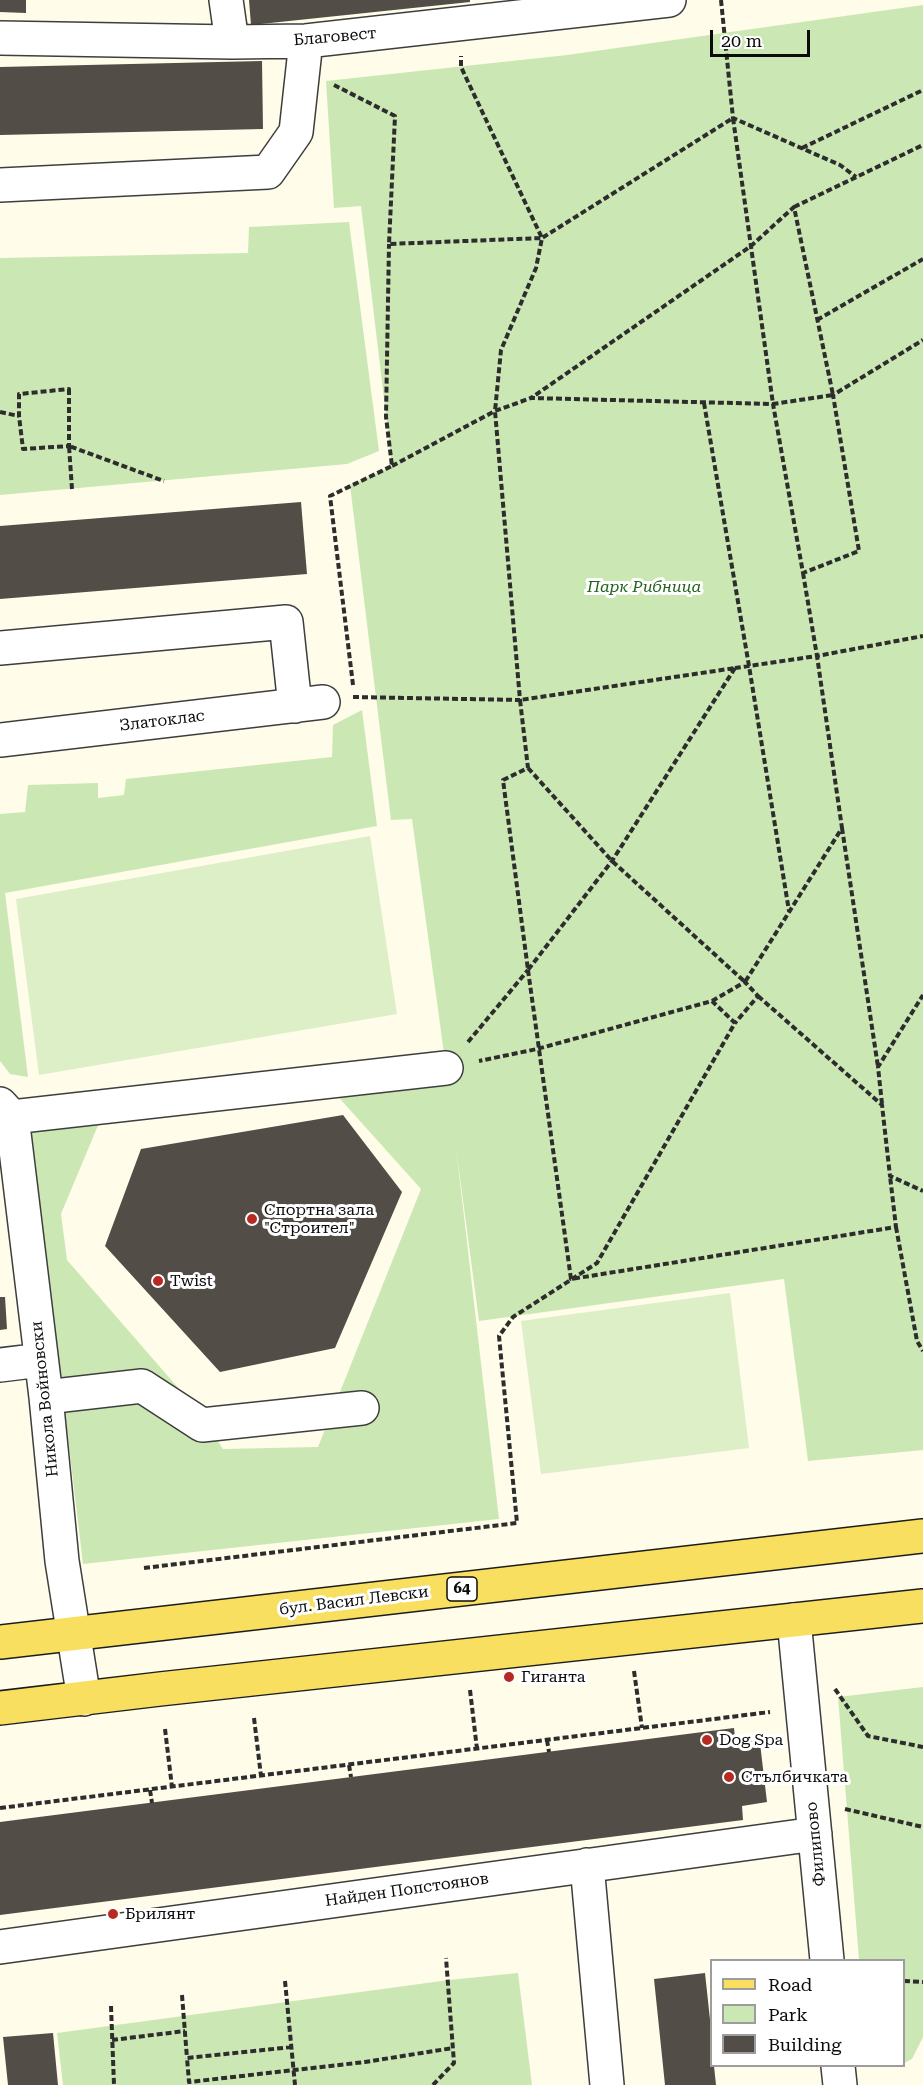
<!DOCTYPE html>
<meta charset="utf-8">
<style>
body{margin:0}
#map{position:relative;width:923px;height:2085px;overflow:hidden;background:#fffce9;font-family:"Roboto Serif",serif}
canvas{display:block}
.legend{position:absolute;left:710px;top:1959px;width:195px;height:108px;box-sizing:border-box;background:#fff;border:2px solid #9d9d9d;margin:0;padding:8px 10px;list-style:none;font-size:18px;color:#0b0b0b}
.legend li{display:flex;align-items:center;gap:12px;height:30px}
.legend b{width:30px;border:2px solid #9d9d9d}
.scale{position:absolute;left:710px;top:30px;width:100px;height:27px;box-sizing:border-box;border:3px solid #0b0b0b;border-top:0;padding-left:8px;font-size:18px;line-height:21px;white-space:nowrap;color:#0b0b0b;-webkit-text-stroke:4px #fff;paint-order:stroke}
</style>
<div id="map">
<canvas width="923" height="2085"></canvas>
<ul class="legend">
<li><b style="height:8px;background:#f8df60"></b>Road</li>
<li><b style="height:16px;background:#cbe8b4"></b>Park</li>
<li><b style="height:16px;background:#534d47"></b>Building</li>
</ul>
<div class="scale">20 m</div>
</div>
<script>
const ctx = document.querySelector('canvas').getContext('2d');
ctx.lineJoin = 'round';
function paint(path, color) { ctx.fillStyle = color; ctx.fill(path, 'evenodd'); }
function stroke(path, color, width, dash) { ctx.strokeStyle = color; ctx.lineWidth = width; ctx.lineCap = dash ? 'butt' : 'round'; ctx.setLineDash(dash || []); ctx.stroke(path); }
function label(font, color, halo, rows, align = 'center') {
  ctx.font = font + ' "Roboto Serif",serif'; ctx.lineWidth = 6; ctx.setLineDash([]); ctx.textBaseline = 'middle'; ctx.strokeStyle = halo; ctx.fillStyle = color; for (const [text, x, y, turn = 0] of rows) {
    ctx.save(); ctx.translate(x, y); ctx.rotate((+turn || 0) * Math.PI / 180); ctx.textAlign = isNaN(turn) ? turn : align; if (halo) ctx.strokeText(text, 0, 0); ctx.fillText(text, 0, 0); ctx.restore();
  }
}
paint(new Path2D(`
 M923 5V1450L808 1461 784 1279 479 1321 456 1147 499 1519 83 1564 30 1118 104 1111 61 1214 67 1260 193 1405 223 1449 318 1447 421 1189 333 1091 446 1068 412 819 391 820 350 485 392 466 361 206 334 208 326 81 567 55Z
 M349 222 379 451 347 464 0 495V258L248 253 249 227Z
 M362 710 377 826 5 893 28 1077 10 1074 0 1061V814L25 812 28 785 98 783V798L124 795 126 779 332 757 333 725Z
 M923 1687V2037L912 2059 904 2063V1960H859L838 1697Z
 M518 1973 532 2085H63L57 2033 449 1980Z`), '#cbe8b4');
paint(new Path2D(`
 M370 836 397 1014 39 1075 16 899Z
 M730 1293 749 1448 541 1474 521 1321Z`), '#ddefc6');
paint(new Path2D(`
 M0 0H26V13L0 12Z
 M249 0H470V2L251 25Z
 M262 61 263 129 0 135V67Z
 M301 502 307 574 0 599V526Z
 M343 1115 402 1192 335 1348 220 1372 105 1246 141 1149Z
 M0 1297H5L7 1329 0 1330Z
 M734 1728 735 1738 759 1735 767 1802 742 1806 743 1820 0 1915V1822Z
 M705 1973 712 2038V2066H714L716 2085H665L654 1979Z
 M53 2033 58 2085H8L3 2037Z`), '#534d47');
const minor = new Path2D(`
 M226 0 232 42
 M0 38 232 42 306 41 669 0
 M0 185 268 172 296 132 306 41
 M0 648 286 622 295 706
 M0 740 323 702
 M0 1104 12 1117 46 1397 62 1561 84 1699
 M12 1117 446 1068
 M0 1365 41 1360
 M46 1397 142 1386 202 1425 362 1408
 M794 1620 827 1960
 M587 1865 607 2085
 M0 1947 815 1834
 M838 2066 840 2085`);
const major = new Path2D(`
 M0 1642 923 1536
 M0 1708 160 1689 923 1606`);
stroke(minor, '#3e3e3e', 36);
stroke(major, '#1c1c1c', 36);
stroke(new Path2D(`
 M721 0 733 118 840 165 856 177
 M334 85 395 116 389 244 542 238 461 67V56
 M802 148 923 90
 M794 207 923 145
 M817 320 923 259
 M69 389V446L23 449 19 416V394Z
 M704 403 749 666 789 911
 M0 412 19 416
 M392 466 495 411 531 398 773 404 803 573 859 551 833 395 923 340
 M72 489 69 446 164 481
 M803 573 817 656 923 636
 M735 668 612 861 528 970 503 780 528 768 520 700Z
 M353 685 330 496 392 466 386 417 389 244
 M353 697 520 700 495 411 501 350 536 268 542 238 733 118 773 404 833 395 794 207 751 246 531 398
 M528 768 612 861 745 982 842 828 817 656 735 668
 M842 828 878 1067
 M528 970 571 1279 896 1227 890 1176
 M758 996 882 1105 890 1176 923 1191
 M712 1001 745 982 758 996 735 1023
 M468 1042 528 970
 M882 1104 878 1067 923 995
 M896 1227 917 1341 923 1351
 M144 1568 517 1523 499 1336 513 1317 597 1263 735 1023 712 1001 537 1049 479 1061
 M634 1671 642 1728
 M835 1689 868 1736 923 1747
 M470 1690 477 1749
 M254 1718 261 1776
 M165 1729 172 1787
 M547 1740 549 1752
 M349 1765 351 1777
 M150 1790 152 1803
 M0 1808 770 1712
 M845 1809 923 1827
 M285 1981 295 2085
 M904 1981 923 1982
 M182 1995 187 2058
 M111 2006 114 2085
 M112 2040 185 2031
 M292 2047 187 2058 189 2082 365 2062 453 2048
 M433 2085 454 2063 446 1958`), '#2d2d2d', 4, [6, 3]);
stroke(minor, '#fff', 33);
stroke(major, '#f8df60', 33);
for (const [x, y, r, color] of [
 [252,1219,6,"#b92924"],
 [158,1281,6,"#b92924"],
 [509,1677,6,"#b92924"],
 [707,1740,6,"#b92924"],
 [729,1777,6,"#b92924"],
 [113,1914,6,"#b92924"]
]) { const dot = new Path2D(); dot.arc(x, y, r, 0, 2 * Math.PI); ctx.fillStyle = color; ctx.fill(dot); stroke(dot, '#fff', 2); }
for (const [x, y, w] of [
 [462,1589,30]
]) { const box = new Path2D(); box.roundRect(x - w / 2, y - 12, w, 24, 4.5); ctx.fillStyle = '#fff'; ctx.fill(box); stroke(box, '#0b0b0b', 1.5); }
label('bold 15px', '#0b0b0b', null, [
 ["64",462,1589]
]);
label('16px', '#0b0b0b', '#fff', [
 ["Благовест",335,37,-5],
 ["Златоклас",162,721,-7],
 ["Никола Войновски",45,1399,-96],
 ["бул. Васил Левски",354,1601,-7],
 ["Филипово",816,1844,-96],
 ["Найден Попстоянов",407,1890,-8]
]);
label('italic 16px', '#25611c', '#fff', [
 ["Парк Рибница",644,587]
]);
label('16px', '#0b0b0b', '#fff', [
 ["Спортна зала",264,1210],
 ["\"Строител\"",264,1228],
 ["Twist",170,1281],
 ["Гиганта",521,1677],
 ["Dog Spa",719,1740],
 ["Стълбичката",741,1777],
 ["Брилянт",125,1914]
], 'left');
</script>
